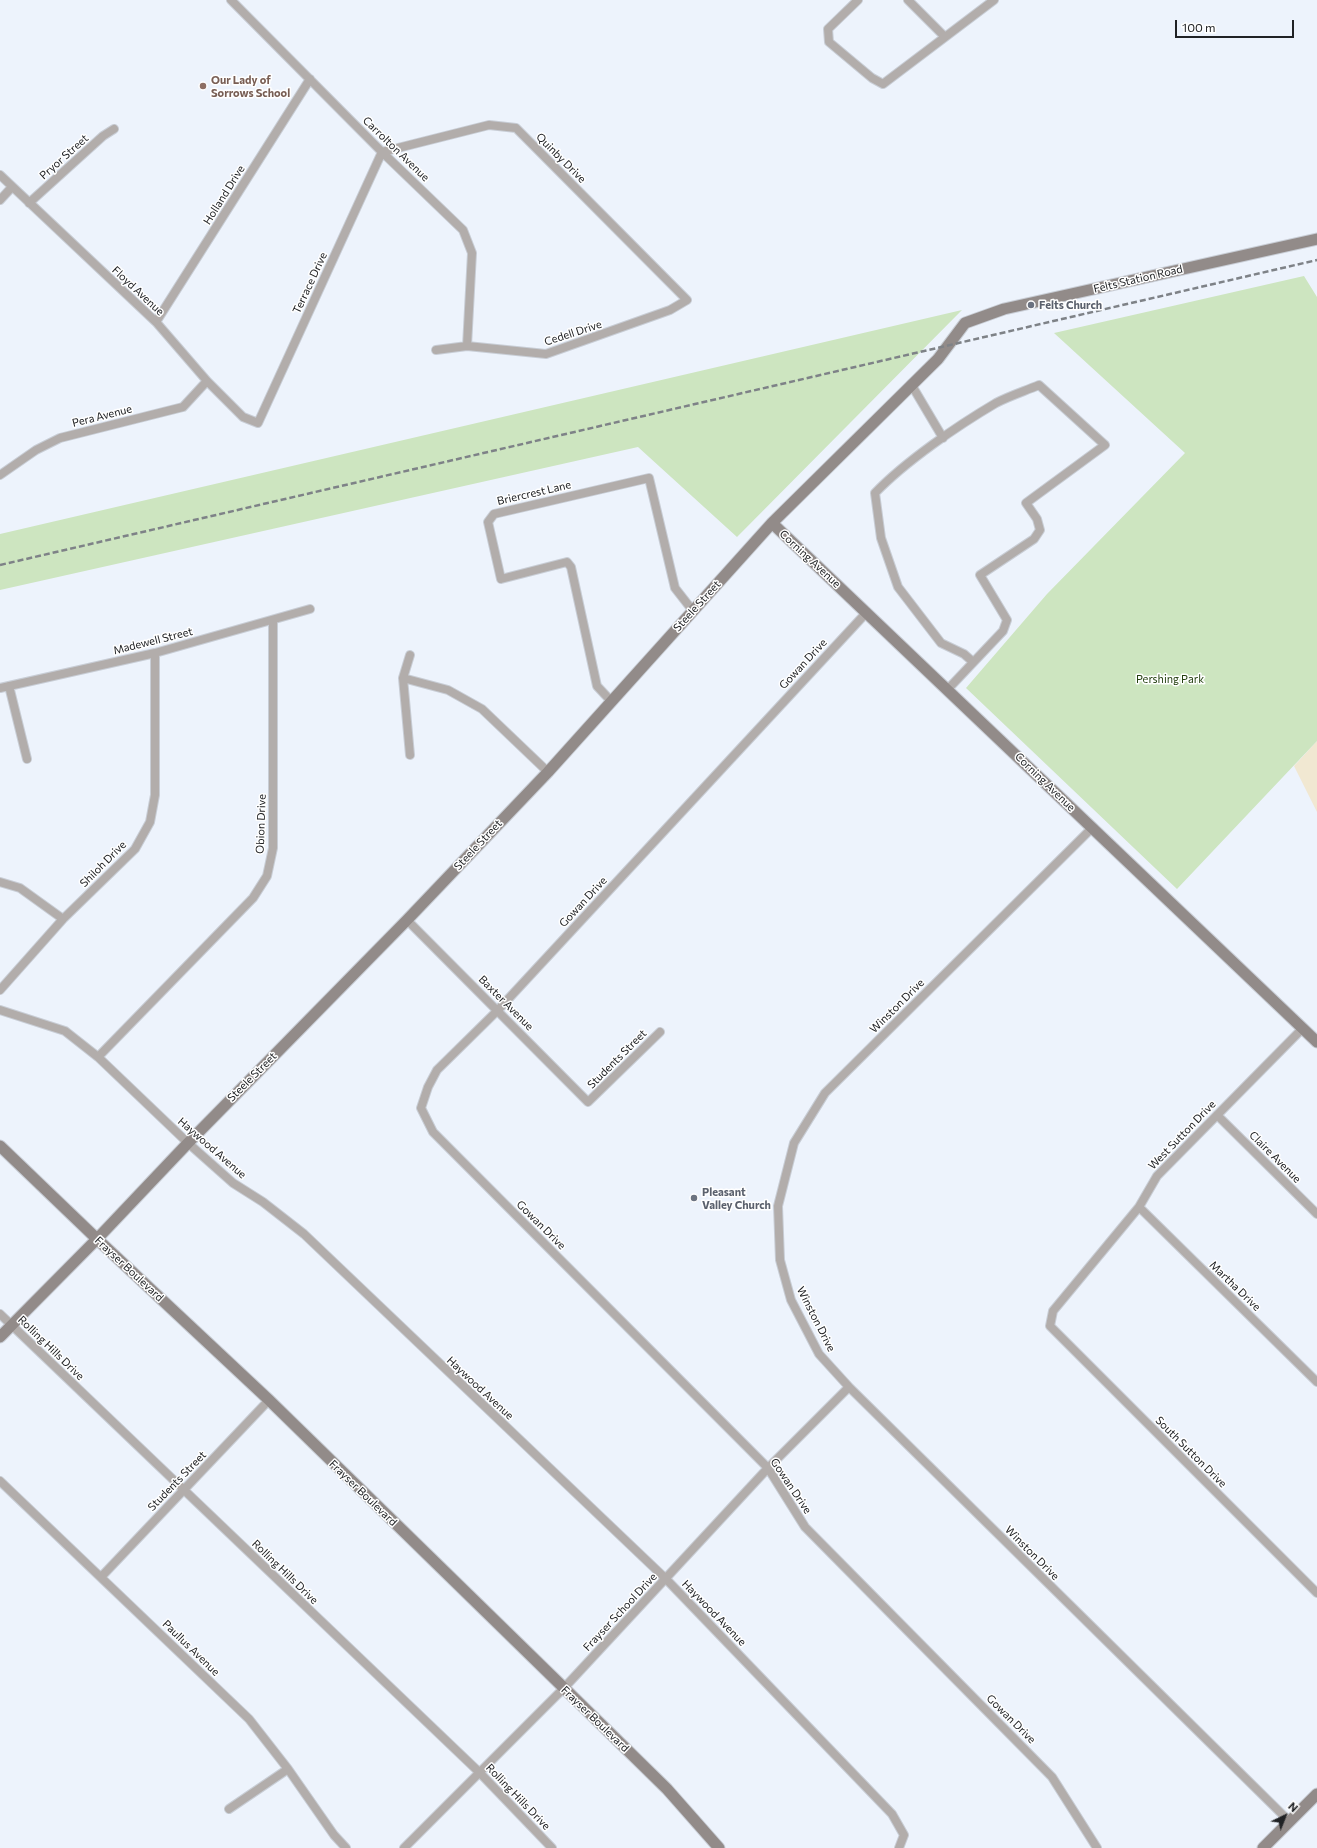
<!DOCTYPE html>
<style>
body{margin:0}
#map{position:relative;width:1317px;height:1848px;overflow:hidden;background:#edf3fc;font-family:Commissioner,sans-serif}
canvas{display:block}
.north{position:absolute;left:1265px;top:1796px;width:40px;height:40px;-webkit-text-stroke:3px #fff;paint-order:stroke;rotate:43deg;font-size:11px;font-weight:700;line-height:16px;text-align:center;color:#202225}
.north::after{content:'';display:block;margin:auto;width:14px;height:18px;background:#202225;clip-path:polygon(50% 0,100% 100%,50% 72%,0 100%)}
.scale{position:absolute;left:1175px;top:20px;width:119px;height:18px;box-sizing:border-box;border:2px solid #202225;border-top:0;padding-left:5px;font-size:12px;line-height:14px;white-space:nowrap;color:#202225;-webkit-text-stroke:3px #fff;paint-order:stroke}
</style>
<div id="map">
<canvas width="1317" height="1848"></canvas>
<div class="north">N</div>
<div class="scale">100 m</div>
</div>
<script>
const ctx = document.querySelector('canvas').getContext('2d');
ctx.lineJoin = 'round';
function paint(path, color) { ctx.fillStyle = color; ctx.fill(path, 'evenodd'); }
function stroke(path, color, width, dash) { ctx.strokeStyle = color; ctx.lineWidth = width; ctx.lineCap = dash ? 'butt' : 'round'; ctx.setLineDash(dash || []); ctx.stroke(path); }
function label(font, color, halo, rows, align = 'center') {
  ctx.font = font + ' Commissioner,sans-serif'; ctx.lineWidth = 3; ctx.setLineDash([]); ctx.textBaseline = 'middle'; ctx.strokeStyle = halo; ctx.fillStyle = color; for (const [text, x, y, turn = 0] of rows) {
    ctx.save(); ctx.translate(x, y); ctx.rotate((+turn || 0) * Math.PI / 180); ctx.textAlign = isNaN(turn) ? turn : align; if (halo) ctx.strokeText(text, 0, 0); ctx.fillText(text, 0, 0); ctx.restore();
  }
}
paint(new Path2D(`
 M1317 741V812L1294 766Z`), '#f1e8d2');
paint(new Path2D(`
 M1304 276 1317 297V741L1177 889 966 688 1047 594 1185 453 1054 333Z
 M962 310 737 537 638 447 0 590V534Z`), '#cde5c0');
const street = new Path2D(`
 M231 0 382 152 463 230 472 253 467 346
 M858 0 828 29 829 42 872 78 883 84 994 0
 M908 0 944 36
 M0 175 156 322 207 381 243 417 258 423 382 152 489 125 516 128 687 300 670 310 546 354 467 346 436 350
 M0 200 12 187
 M29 203 103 136 114 129
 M156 322 310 79
 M911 384 943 438
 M0 475 36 450 60 438 183 407 207 381
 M867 612 498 1010 437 1070 428 1087 421 1108 433 1132 768 1468 805 1527 1052 1777 1097 1848
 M403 678 448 690 482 709 548 772
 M9 686 27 759
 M0 688 155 653 310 609
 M948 689 1003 631 1007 620 980 575 1034 539 1040 530 1037 519 1026 503 1105 445 1039 385C1025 391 1009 396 996 403 957 426 906 461 875 493L881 538 898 587 941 643 964 654 972 661
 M611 701 597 686 571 567 567 562 501 579 488 522 494 514 649 478 675 588 693 611
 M410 755 403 678 410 655
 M1093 827 825 1093 794 1143 778 1206 780 1260 791 1300 819 1354 849 1387 1290 1822
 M0 882 20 888 63 919
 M407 920 588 1102 660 1032
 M0 990 63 919 135 849 150 822 155 795V653
 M0 1010 65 1031 98 1057 188 1143 233 1183 263 1202 304 1234 666 1579 892 1814 904 1835 899 1848
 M1303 1028 1157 1176 1139 1207 1053 1311 1050 1326 1317 1593
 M98 1057 253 898 267 876 273 848V620
 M1217 1115 1317 1214
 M1139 1207 1317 1382
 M0 1314 479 1772 552 1848
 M0 1481 249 1719 288 1769 334 1835 346 1848
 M102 1576 269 1400
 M229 1809 288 1769
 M404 1848 564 1688 768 1468 849 1387`);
const secondary = new Path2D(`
 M772 523 1317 1042
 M0 1146 97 1239 269 1400 564 1688 667 1789 719 1848
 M0 1337 97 1239 188 1143 407 920 548 772 772 523 938 359 965 323 1004 309 1317 239
 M1263 1848 1317 1794`);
stroke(street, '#c8cdd5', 10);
stroke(secondary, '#c8cdd5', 13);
stroke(street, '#b2adab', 8);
stroke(secondary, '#928b89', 11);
stroke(new Path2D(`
 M0 565 1317 260`), '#7e8287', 2.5, [6, 3]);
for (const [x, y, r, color] of [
 [203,86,4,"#8d6e63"],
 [1031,305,4,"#6b7280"],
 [694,1198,4,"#6b7280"]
]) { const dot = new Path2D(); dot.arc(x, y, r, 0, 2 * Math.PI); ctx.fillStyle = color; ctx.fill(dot); stroke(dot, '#fff', 1.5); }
label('bold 11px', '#785e54', '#fff', [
 ["Our Lady of",211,80],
 ["Sorrows School",211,93]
], 'left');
label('11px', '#202225', '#fff', [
 ["Carrolton Avenue",396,149,44],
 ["Pryor Street",64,157,-42],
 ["Quinby Drive",561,158,45],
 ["Holland Drive",224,195,-58],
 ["Felts Station Road",1138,279,-13],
 ["Terrace Drive",310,283,-65],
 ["Floyd Avenue",138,291,43],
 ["Cedell Drive",573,333,-18],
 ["Pera Avenue",102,416,-14],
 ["Briercrest Lane",534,493,-13],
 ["Corning Avenue",810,559,43],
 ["Steele Street",697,606,-48],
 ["Madewell Street",153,641,-14],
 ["Gowan Drive",803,664,-47],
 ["Corning Avenue",1045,782,44],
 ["Obion Drive",261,824,-88],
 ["Steele Street",478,845,-47],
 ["Shiloh Drive",103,864,-45],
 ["Gowan Drive",583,902,-47],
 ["Baxter Avenue",506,1003,45],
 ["Winston Drive",897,1006,-45],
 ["Students Street",617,1059,-45],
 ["Steele Street",252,1077,-45],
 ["West Sutton Drive",1182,1135,-46],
 ["Haywood Avenue",212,1148,41],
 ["Claire Avenue",1275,1157,45],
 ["Gowan Drive",541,1225,45],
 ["Frayser Boulevard",129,1269,43],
 ["Martha Drive",1235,1286,44],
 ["Winston Drive",816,1319,63],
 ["Rolling Hills Drive",51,1348,44],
 ["Haywood Avenue",480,1388,43],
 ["South Sutton Drive",1191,1452,45],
 ["Students Street",177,1481,-46],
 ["Gowan Drive",791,1486,56],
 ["Frayser Boulevard",363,1493,44],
 ["Winston Drive",1032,1553,45],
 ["Rolling Hills Drive",285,1572,44],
 ["Frayser School Drive",620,1612,-47],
 ["Haywood Avenue",714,1613,46],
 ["Paullus Avenue",191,1648,44],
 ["Frayser Boulevard",595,1719,44],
 ["Gowan Drive",1011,1719,45],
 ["Rolling Hills Drive",518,1797,46]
]);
label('bold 11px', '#5b616d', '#fff', [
 ["Felts Church",1039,305],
 ["Pleasant",702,1192],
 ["Valley Church",702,1205]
], 'left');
label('11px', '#223e0e', '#fff', [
 ["Pershing Park",1170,679]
]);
</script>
